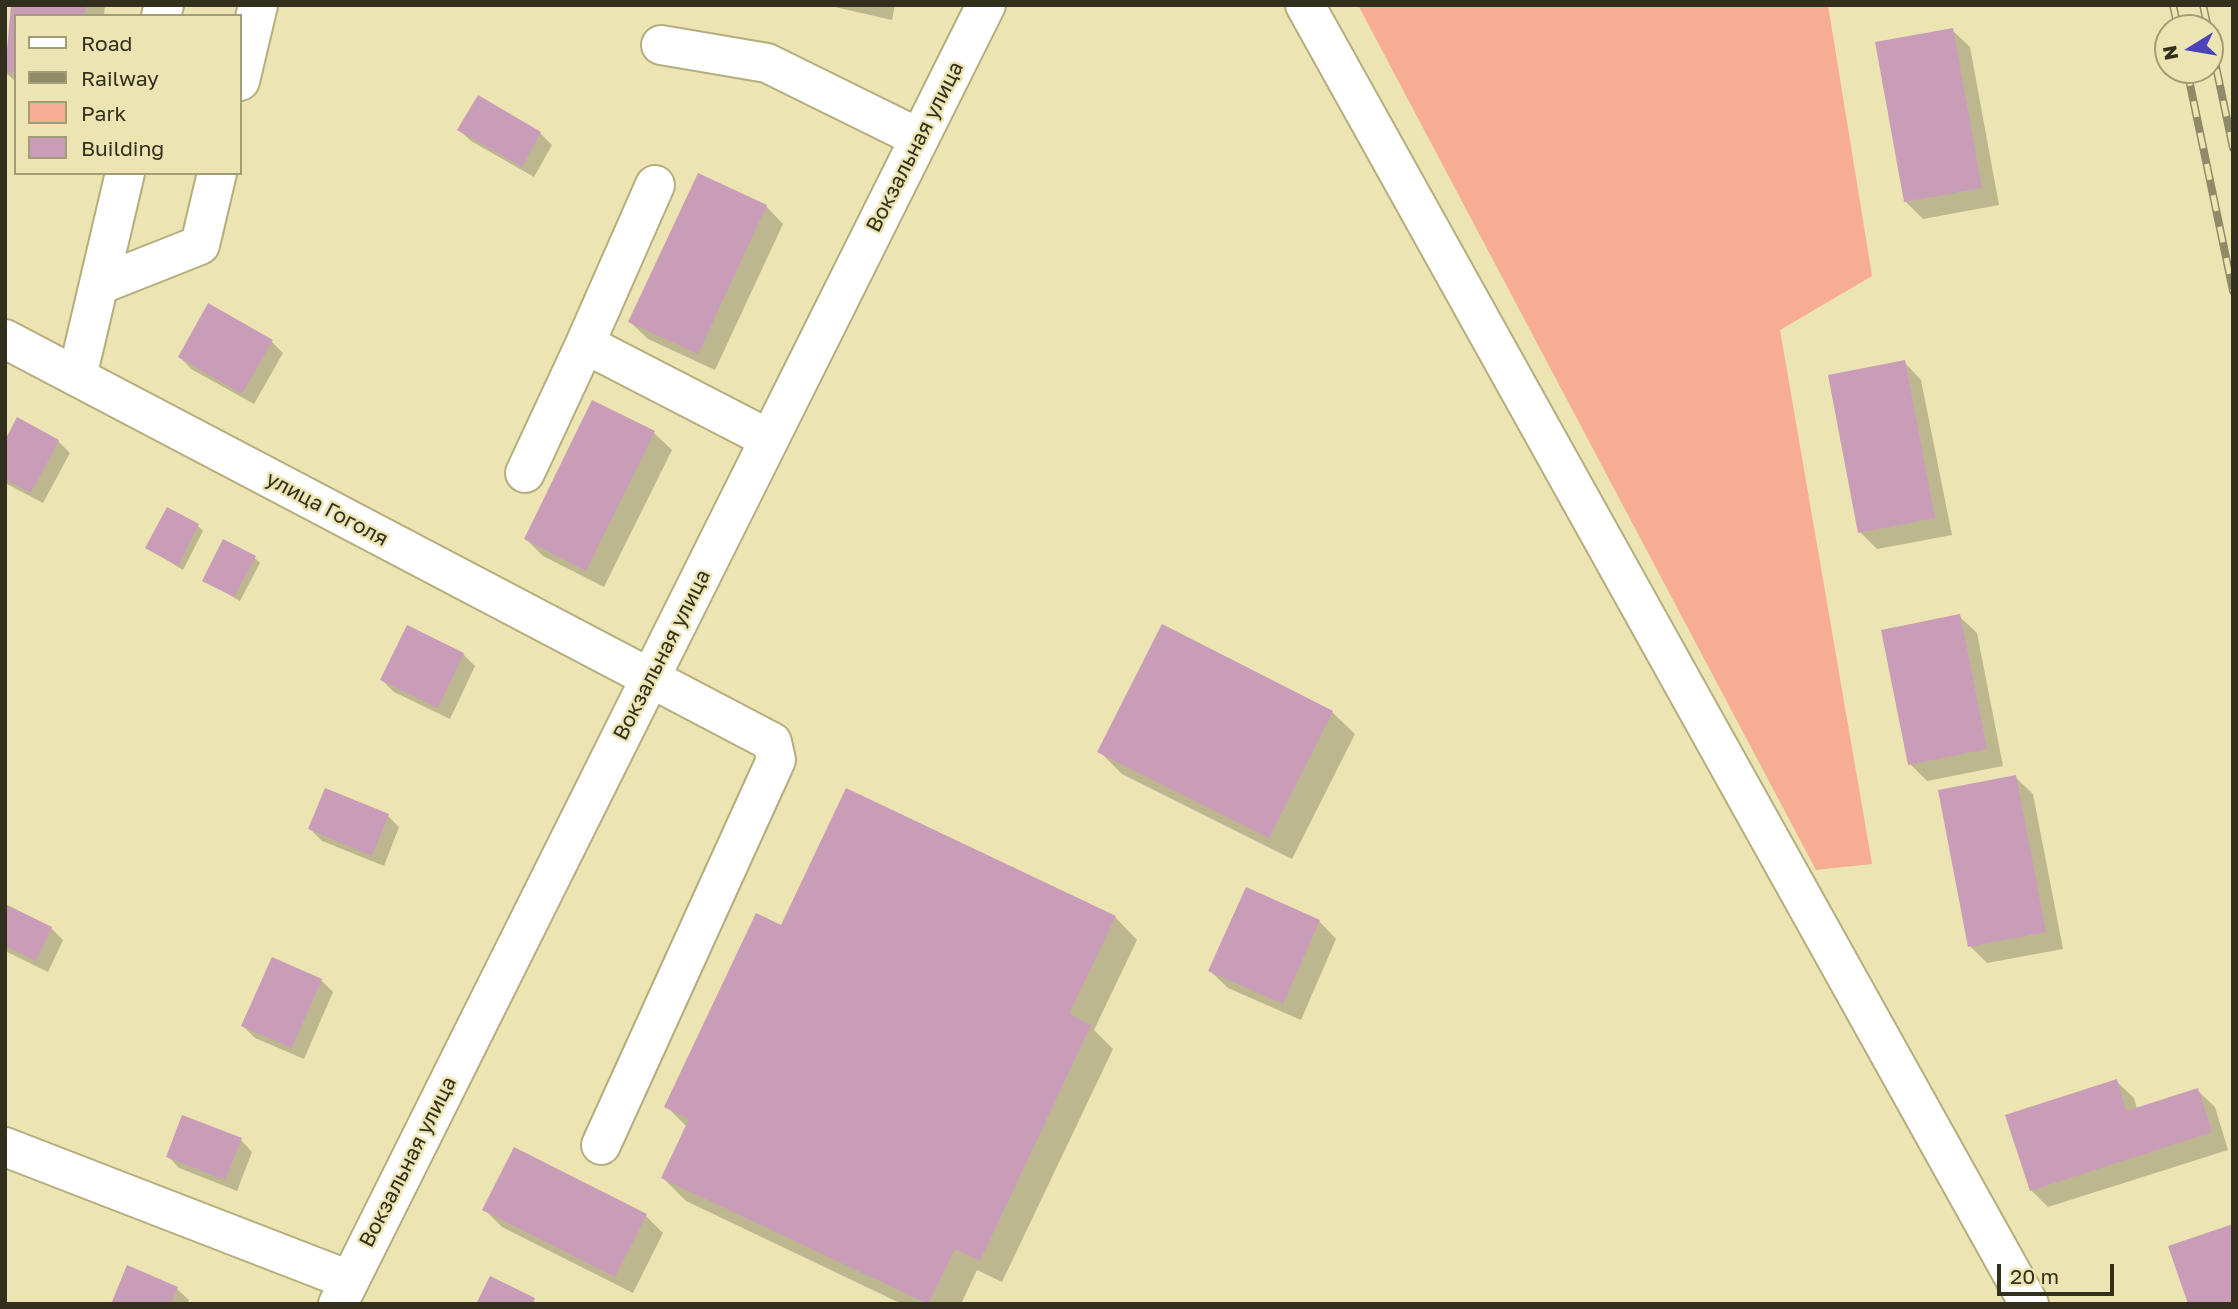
<!DOCTYPE html>
<meta charset="utf-8">
<style>
body{margin:0}
#map{position:relative;width:2238px;height:1309px;overflow:hidden;background:#ece5b3;font-family:"Golos Text",sans-serif}
canvas{display:block}
.frame{position:absolute;inset:0;border:7px solid #322f1c;pointer-events:none}
.legend{position:absolute;left:14px;top:14px;width:228px;height:161px;box-sizing:border-box;background:#ece5b3;border:2px solid #a29c77;margin:0;padding:9px 12px;list-style:none;font-size:21px;color:#322f1c}
.legend li{display:flex;align-items:center;gap:14px;height:35px}
.legend b{width:35px;border:2px solid #a29c77}
.north{position:absolute;left:2154px;top:14px;width:70px;height:70px;box-sizing:border-box;background:#ece5b3;border:2px solid #a29c77;border-radius:50%;rotate:259deg;font-size:19px;font-weight:700;line-height:28px;text-align:center;color:#322f1c}
.north::after{content:'';display:block;margin:auto;width:24px;height:32px;background:#4c42b9;clip-path:polygon(50% 0,100% 100%,50% 72%,0 100%)}
.scale{position:absolute;left:1997px;top:1264px;width:117px;height:32px;box-sizing:border-box;border:4px solid #322f1c;border-top:0;padding-left:9px;font-size:21px;line-height:24px;white-space:nowrap;color:#322f1c;-webkit-text-stroke:5px #ece5b3;paint-order:stroke}
</style>
<div id="map">
<canvas width="2238" height="1309"></canvas>
<div class="frame"></div>
<ul class="legend">
<li><b style="height:9px;background:#fff"></b>Road</li>
<li><b style="height:9px;background:#8f8a67"></b>Railway</li>
<li><b style="height:19px;background:#f6ad93"></b>Park</li>
<li><b style="height:19px;background:#c99cb8"></b>Building</li>
</ul>
<div class="north">N</div>
<div class="scale">20 m</div>
</div>
<script>
const ctx = document.querySelector('canvas').getContext('2d');
ctx.lineJoin = 'round';
function paint(path, color) { ctx.fillStyle = color; ctx.fill(path, 'evenodd'); }
function stroke(path, color, width, dash) { ctx.strokeStyle = color; ctx.lineWidth = width; ctx.lineCap = dash ? 'butt' : 'round'; ctx.setLineDash(dash || []); ctx.stroke(path); }
function label(font, color, halo, rows, align = 'center') {
  ctx.font = font + ' "Golos Text",sans-serif'; ctx.lineWidth = 5; ctx.setLineDash([]); ctx.textBaseline = 'middle'; ctx.strokeStyle = halo; ctx.fillStyle = color; for (const [text, x, y, turn = 0] of rows) {
    ctx.save(); ctx.translate(x, y); ctx.rotate((+turn || 0) * Math.PI / 180); ctx.textAlign = isNaN(turn) ? turn : align; if (halo) ctx.strokeText(text, 0, 0); ctx.fillText(text, 0, 0); ctx.restore();
  }
}
paint(new Path2D(`
 M1358 5H1828L1872 276 1780 330 1872 864 1816 870Z`), '#f6ad93');
paint(new Path2D(`
 M13 5H105L104 16H16V82L5 72Z
 M826 5H895L892 20Z
 M1952 30 1970 47 1999 205 1923 219 1905 201Z
 M478 97 540 133 552 145 534 177 471 141 459 130Z
 M766 206 783 224 715 370 648 339 630 322Z
 M272 342 283 353 254 404 191 369 180 357Z
 M1904 362 1921 380 1952 535 1877 549 1860 532Z
 M593 402 654 433 672 450 604 587 543 556 526 539Z
 M58 441 70 453 43 503 5 483V444Z
 M198 526 203 531 183 570 147 548Z
 M254 557 260 563 240 601 204 580Z
 M1959 616 1977 633 2003 766 1927 781 1910 764Z
 M463 654 475 666 450 719 394 692 382 680Z
 M1332 712 1355 734 1292 859 1122 774 1099 751Z
 M2015 777 2033 794 2063 949 1987 963 1970 946Z
 M388 816 399 827 384 866 322 841 310 829Z
 M5 906 51 928 63 940 48 972 5 951Z
 M1115 917 1137 940 1094 1030 1113 1049 1002 1282 977 1270 961 1304H902L686 1201 663 1178 687 1127 667 1107 782 928Z
 M1319 921 1336 939 1301 1020 1228 988 1210 971Z
 M272 959 321 980 333 992 304 1059 255 1038 243 1026Z
 M2116 1081 2134 1098 2137 1109 2197 1090 2215 1107 2228 1150 2048 1207 2031 1190Z
 M241 1140 252 1152 237 1191 179 1168 168 1156Z
 M485 1210 646 1216 663 1233 633 1293 502 1227Z
 M177 1289 189 1300 187 1304H113Z`), '#0003');
paint(new Path2D(`
 M11 5H86L85 16H16V73L5 72Z
 M1953 28 1982 188 1904 202 1875 42Z
 M478 95 541 132 522 167 457 130Z
 M698 173 767 205 698 354 628 322Z
 M208 303 273 340 242 394 178 357Z
 M1905 360 1935 518 1858 533 1828 375Z
 M592 400 655 431 586 571 524 539Z
 M17 417 59 440 31 493 5 479V440Z
 M167 507 199 524 178 566 145 548Z
 M223 539 256 556 234 597 202 581Z
 M1960 614 1987 749 1908 765 1881 630Z
 M1162 624 1333 711 1269 838 1097 752Z
 M407 625 464 653 438 708 380 680Z
 M2016 775 2046 932 1968 947 1938 790Z
 M325 788 389 814 372 856 308 829Z
 M846 788 1116 916 1069 1014 1091 1025 980 1261 955 1249 928 1304 661 1178 689 1119 664 1107 756 913 781 925Z
 M1246 887 1320 920 1283 1004 1208 971Z
 M5 904 52 927 36 961 5 946Z
 M272 957 322 979 292 1048 241 1026Z
 M2117 1079 2126 1111 2198 1088 2212 1132 2030 1191 2005 1115Z
 M182 1115 242 1138 225 1180 166 1157Z
 M514 1147 647 1214 615 1277 482 1210Z
 M2233 1224V1304H2188L2168 1246Z
 M127 1265 178 1287 171 1304H111Z
 M490 1276 535 1298 533 1304H476Z`), '#c99cb8');
const minor = new Path2D(`
 M1305 5 2029 1304
 M161 16 164 5
 M661 45 767 63 919 138
 M240 81 258 5
 M655 185 585 344 769 439
 M99 285 200 245 217 173
 M5 339 772 742 776 760 601 1145
 M77 377 125 173
 M525 473 585 344
 M5 1147 349 1280
 M338 1304 986 5`);
stroke(minor, '#b4ad7d', 42);
stroke(minor, '#fff', 38);
const rail = new Path2D(`
 M2173 5 2178 28
 M2203 5 2208 28
 M2210 38 2233 148
 M2187 70 2233 291`);
stroke(rail, '#8f8a67', 8);
stroke(rail, '#ece5b3', 5, [16]);
label('21px', '#322f1c', '#ece5b3', [
 ["Вокзальная улица",915,147,-63],
 ["улица Гоголя",327,509,28],
 ["Вокзальная улица",662,655,-63],
 ["Вокзальная улица",408,1162,-63]
]);
</script>
